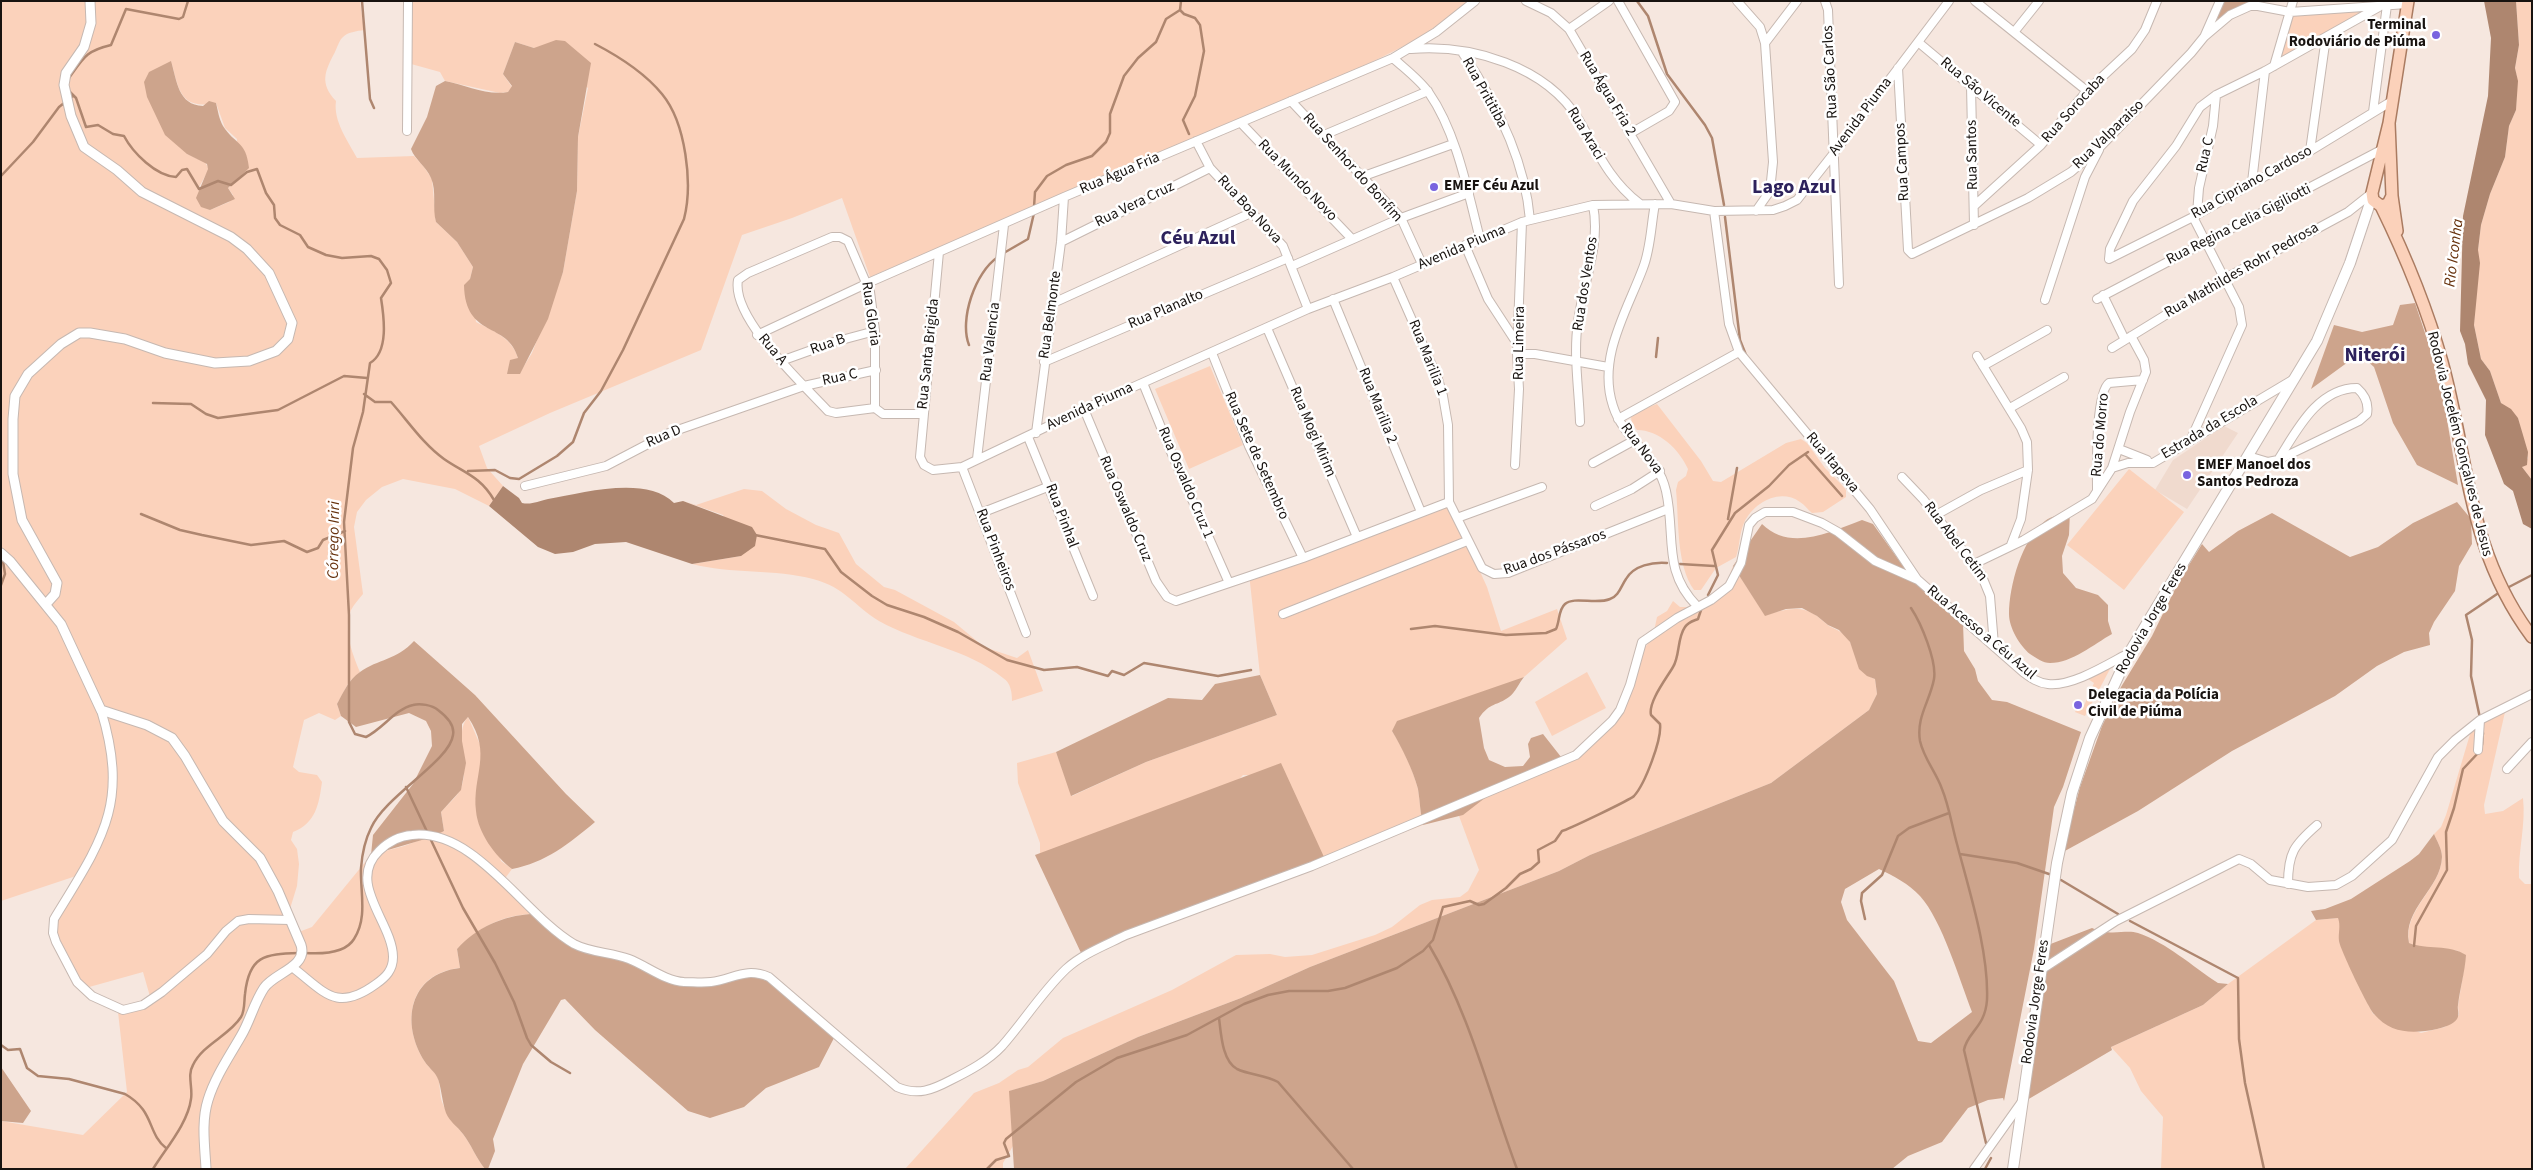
<!DOCTYPE html>
<meta charset="utf-8">
<style>
body{margin:0}
#map{position:relative;width:2533px;height:1170px;overflow:hidden;background:#f6e7df;font-family:"Source Sans 3",sans-serif}
canvas{display:block}
.frame{position:absolute;inset:0;border:2px solid #181310;pointer-events:none}
</style>
<div id="map">
<canvas width="2533" height="1170"></canvas>
<div class="frame"></div>
</div>
<script>
const ctx = document.querySelector('canvas').getContext('2d');
ctx.lineJoin = 'round';
function paint(path, color) { ctx.fillStyle = color; ctx.fill(path, 'evenodd'); }
function stroke(path, color, width, dash) { ctx.strokeStyle = color; ctx.lineWidth = width; ctx.lineCap = dash ? 'butt' : 'round'; ctx.setLineDash(dash || []); ctx.stroke(path); }
function label(font, color, halo, rows, align = 'center') {
  ctx.font = font + ' "Source Sans 3",sans-serif'; ctx.lineWidth = 5; ctx.setLineDash([]); ctx.textBaseline = 'middle'; ctx.strokeStyle = halo; ctx.fillStyle = color; for (const [text, x, y, turn = 0] of rows) {
    ctx.save(); ctx.translate(x, y); ctx.rotate((+turn || 0) * Math.PI / 180); ctx.textAlign = isNaN(turn) ? turn : align; if (halo) ctx.strokeText(text, 0, 0); ctx.fillText(text, 0, 0); ctx.restore();
  }
}
paint(new Path2D(`
 M2224 426 2238 433 2187 509 2155 490 2173 460Z`), '#f0dace');
paint(new Path2D(`
 M1 1H360L364 30C357 31 347 32 342 38 339 41 337 48 335 52 325 71 319 83 336 101 333 121 348 141 357 158L414 156 424 167 432 179 436 222 457 242 473 267 470 279 476 322C494 331 512 338 518 358L507 374H519L532 353 563 272 577 191 578 137 588 88 534 48 515 42 503 74 512 87 508 92 500 93 445 81 440 72 404 62 407 1H1469L1428 34 1372 62 1255 114 870 277 842 198 792 218 742 235 701 350 550 413 479 446 487 468 503 486 489 506 455 489 403 479 382 487 366 500 357 512 354 527 363 594C359 599 354 604 351 610 343 630 352 653 360 672L349 682 337 704 341 716 335 720 319 713 304 720 293 767 299 772 317 775 322 782C319 804 316 823 293 832L291 840 297 849 299 864 297 886 289 912 296 933 312 927 371 855 404 846 444 831 441 812C447 805 458 796 461 788 471 764 453 734 468 717L482 749 478 789 501 861 512 869 503 881 531 914C499 916 481 927 457 949L460 968C409 973 400 1023 425 1062 428 1067 434 1071 437 1076 441 1084 439 1094 442 1102 447 1115 454 1123 463 1134 471 1144 476 1158 485 1169H1V1121L83 1135 127 1092 118 1012 151 1000 143 972 82 989 51 925 76 876 1 901ZM171 61C179 90 180 110 216 103L225 128 237 139 238 180 228 188 233 195 229 202 210 210 198 189 209 169 205 162 187 154Z
 M2516 1H2532V480L2522 467 2528 458 2518 418 2501 403 2490 371 2481 359 2474 325 2478 250 2481 225 2490 194 2505 157 2509 126 2516 110 2517 78 2515 68 2519 45Z
 M2386 2 2275 65 2292 10Z
 M1210 366 1243 445 1189 469 1155 389Z
 M1657 404 1701 461 1713 481 1721 482 1786 443 1801 439 1807 443 1825 468 1841 484 1846 490V497L1823 512 1812 513C1808 510 1805 505 1800 502 1780 488 1754 502 1744 523 1739 534 1740 546 1736 557L1716 568 1701 590H1694C1676 565 1679 520 1676 490L1678 482 1686 476 1688 469C1679 449 1659 430 1637 430L1632 424 1631 417 1644 409Z
 M2129 469 2184 512 2124 590 2067 545Z
 M744 489 762 491 786 509 816 525 839 533 856 564 884 587 895 590 954 622 984 647 1017 658 1028 650 1043 691 1012 701C1012 693 1011 683 1003 678 968 649 918 643 879 621 853 605 846 588 813 579 776 569 730 574 692 564L741 556 723 515 683 501 696 505Z
 M1448 501 1487 587 1501 631 1557 609 1567 639 1524 677 1392 731C1403 748 1413 770 1418 789 1420 801 1420 813 1423 825L1320 863 1264 776 1243 775 1231 788 1177 805 1040 867V843L1018 783 1017 763 1056 752 1072 796 1146 762 1277 715 1260 675 1249 573 1354 537Z
 M1733 566 1765 615C1784 610 1800 604 1817 616 1821 619 1825 623 1829 626 1837 630 1846 633 1850 642 1857 657 1858 673 1875 679L1877 694 1869 710 1771 783 1590 855 1559 871 1310 967 1241 998 1138 1037 1043 1081 1010 1091 1013 1146 1003 1163V1169H905L974 1093 999 1083 1018 1070 1028 1067 1063 1038 1172 990 1236 955 1270 954 1285 957 1312 955 1375 935 1392 927 1420 905 1432 900 1460 897 1468 891 1479 870 1459 816 1499 787 1559 766 1614 722 1625 708 1630 682 1640 655 1653 636 1657 617 1667 611 1673 601 1680 607H1708L1725 587Z
 M2108 668 2110 669 2085 716 2075 712 2077 708 2082 710 2094 683 2088 679 2089 677Z
 M1587 672 1606 708 1552 736 1535 702Z
 M2505 712 2484 805 2485 814 2503 811 2523 798C2526 825 2518 850 2519 878L2525 884H2532V1169H2161L2163 1117 2141 1091 2130 1068 2111 1047 2203 1005 2228 984 2316 920 2338 918 2341 924 2339 941 2373 1014 2421 1033 2445 1027 2459 1015 2458 1006 2465 962 2459 951 2417 946 2409 943C2403 909 2441 889 2442 857 2442 849 2437 841 2434 834L2441 827 2446 815 2471 731 2476 724Z`), '#fbd2bb');
paint(new Path2D(`
 M2219 1H2253L2237 9 2217 25Z
 M556 40 565 41 591 63 578 137 577 191 563 272 548 319 520 374H507L510 360 518 358C508 321 465 339 464 285L470 279 473 267 457 242 436 222C432 208 437 191 431 178 426 166 415 160 411 149L427 117 436 86 445 81C466 85 487 96 508 92L512 86 503 74 515 42 534 48Z
 M171 61C177 81 178 105 203 106L209 101 216 103C218 111 219 119 223 126 235 145 246 140 249 168L228 188 235 199 210 210 201 207 196 198 208 169 207 164 187 154 165 135 147 97 144 82 149 72Z
 M2415 303 2440 378 2458 485 2417 465 2393 423 2374 367 2359 354 2311 389 2334 325 2362 332 2393 325 2400 305Z
 M2457 502 2471 519 2472 544 2459 566 2455 591 2434 622 2429 633 2430 645 2404 652 2377 666 2335 696 2232 751 2138 811 2063 852 2080 787 2102 726 2121 687 2152 636 2179 581 2202 544 2209 552 2238 531 2272 513 2350 557 2378 547 2413 523Z
 M2070 511 2069 535 2062 556 2063 573 2076 588 2098 595 2108 605V621L2112 634C2094 644 2072 663 2050 663 2043 663 2036 658 2030 654 2020 646 2009 628 2009 614 2009 586 2022 539 2045 521 2051 516 2063 514 2070 511Z
 M1862 520 1873 524 1913 580 1963 623 1964 651 1975 669 1978 681 1992 700 2007 702 2081 732 2063 787 2054 807 2034 949 2004 1101 2003 1098 1988 1100 1968 1108 1942 1142 1908 1156 1892 1169H1014L1009 1091 1043 1081 1138 1037 1241 998 1310 967 1559 871 1590 855 1771 783 1869 710 1877 694 1875 679 1867 676 1859 669 1850 642 1839 630 1828 625 1817 616 1802 608 1786 609 1765 616 1733 566 1762 524C1790 552 1830 532 1862 520ZM1879 869C1894 876 1909 884 1920 896 1942 920 1960 981 1972 1012L1931 1043 1918 1041 1894 981 1847 920 1841 902 1845 889Z
 M414 641 475 695 566 794 595 822C570 843 545 863 512 869 495 856 478 833 476 811 472 775 493 754 468 717L462 724V741L466 763 461 790 441 812 444 831 432 837 371 855 373 835 413 784 432 746 431 731 426 721 409 713 356 727 341 716 337 704C343 693 349 679 360 672 378 659 397 660 414 641Z
 M1260 675 1277 715 1146 762 1071 796 1056 752 1168 698 1202 700 1215 684Z
 M1524 677C1519 683 1515 693 1509 697 1497 706 1490 702 1479 718L1484 748 1489 760 1505 767 1523 766 1530 757 1528 744 1531 738 1543 734 1565 762 1499 787 1463 815 1423 825C1420 813 1420 801 1418 789 1413 770 1402 748 1392 731L1397 721Z
 M1281 763 1324 857 1082 955 1035 855Z
 M2434 834C2437 841 2442 849 2442 857 2441 889 2402 909 2409 943 2427 950 2449 944 2466 955 2465 972 2460 988 2458 1005 2457 1010 2460 1014 2457 1019 2453 1025 2444 1027 2437 1029 2413 1034 2391 1034 2374 1014 2368 1007 2340 949 2339 941 2338 933 2341 926 2338 918L2316 920 2311 911 2325 909 2351 899 2410 861 2419 854Z
 M531 914 551 933 583 952 620 955 684 984 762 973 834 1038 819 1067 766 1088 744 1107 710 1118 688 1111 595 1030 565 999 561 1000 523 1064 493 1139 495 1151 488 1169H485C476 1158 471 1144 463 1134 457 1126 450 1122 446 1113 442 1102 441 1084 437 1077 434 1071 428 1067 425 1062 400 1023 409 974 460 968L457 949C477 927 503 916 531 914Z
 M2092 928C2111 937 2125 929 2138 933 2167 943 2192 966 2218 983L2228 984 2203 1005 2111 1047 2112 1050 2027 1100 2048 945Z
 M1 1067 31 1111 23 1123 1 1121Z`), '#cda48c');
paint(new Path2D(`
 M2484 1H2516L2519 45 2515 68 2518 81 2516 110 2509 126 2505 157 2490 194 2481 225 2478 250 2480 263 2474 325 2481 359 2490 371 2501 403 2511 409 2518 418 2528 452 2527 465 2522 467 2532 480V529L2523 524 2513 491 2504 484 2485 435 2486 400 2468 364 2465 344 2460 331 2463 216 2488 96 2491 38Z
 M503 486 519 498 522 503C532 505 538 501 548 499 583 493 646 475 674 503L683 501 752 527 757 535 755 546 741 556 692 564 626 542 595 544 573 552 555 554 538 547 489 506Z`), '#ae866f');
stroke(new Path2D(`
 M362 1 370 99 374 108
 M1637 1 1648 16 1667 74 1705 125 1712 138 1724 205
 M1180 10 1184 14 1195 18 1200 25 1204 51 1195 96 1183 120 1189 134
 M69 78C84 57 86 51 111 45L126 9 179 19 183 17 188 1
 M69 91 76 98 86 127 98 125 113 134 124 136C133 153 156 176 176 177L182 170 187 169 199 189 218 181 231 185 247 172 257 169 266 193 274 205 275 218 280 225 300 235 308 247 326 255 342 258 371 256 379 259 387 270 391 283 381 298C384 317 389 352 370 363L363 412 353 448 344 522 349 615V722L355 734 366 737C383 729 395 709 413 705 420 703 432 705 438 710 446 716 455 725 453 735 450 761 385 796 371 828 365 840 362 855 361 868 360 891 368 918 354 939 345 954 320 954 305 953
 M1 176 33 142 59 107 73 96
 M1034 207 1035 192 1047 176 1066 165 1092 156 1106 142 1110 133V114L1124 76 1138 58 1156 42 1166 19 1180 10 1181 1
 M1725 217 1740 340 1746 355
 M1002 254 1028 239 1034 213
 M969 345C959 320 975 272 998 257
 M1656 357 1658 338
 M364 394 375 402H391C408 421 423 444 444 459 464 473 480 476 494 500
 M153 403 191 404 206 414 218 418 278 410 344 376 367 378
 M1805 454 1842 496
 M468 471 495 470 510 478 519 479 557 456 573 442 584 413 601 391 623 350 684 219C693 184 686 123 662 94 644 72 620 57 595 44
 M141 514 180 530 202 535 251 545 284 541 307 552 318 548 323 540 345 531
 M1728 519 1737 468
 M755 535 825 549 841 572 872 596 887 605 924 617 958 632 1007 660 1044 670 1077 667 1108 676 1112 671 1124 675 1144 663 1218 676 1251 670
 M1680 564 1714 566
 M1 585 5 574 3 561
 M2507 588 2532 575
 M1708 595 1718 575 1712 550 1735 513 1769 486 1789 465 1808 452
 M1911 608C1921 623 1937 661 1934 679 1930 701 1916 717 1920 741 1924 759 1936 772 1942 789 1949 806 1952 826 1957 844 1969 890 1989 952 1987 1000 1985 1028 1967 1032 1964 1050L1986 1143
 M1411 629 1435 626 1506 635 1546 633 1556 629C1560 621 1558 610 1565 604 1574 596 1597 605 1610 599 1619 596 1621 586 1626 579 1634 565 1653 562 1667 563
 M2480 718 2471 676 2472 640 2466 615 2500 592
 M2482 745 2483 733
 M406 787 463 908 495 963 514 1002 527 1038 531 1045 551 1062 570 1073
 M1960 854 2017 863 2049 874
 M2061 880 2118 914
 M1865 919 1861 901 1862 893 1882 875 1898 836 1909 828 1949 813
 M2130 921 2238 978 2239 1039 2245 1083 2264 1169
 M1429 945C1470 1014 1489 1094 1517 1169
 M2414 946 2416 926 2447 870 2446 832 2454 808 2463 769 2480 751
 M1219 1018C1221 1033 1222 1061 1237 1069 1250 1075 1265 1075 1278 1082L1353 1169
 M1 1045 8 1050 20 1049 27 1068 38 1076 69 1079 125 1094C155 1111 147 1133 166 1148
 M153 1169C166 1148 188 1123 191 1099 193 1088 187 1075 193 1065 203 1044 229 1036 241 1017 245 1011 244 1001 245 994 249 956 264 954 299 953
 M987 1169 996 1160 1009 1156 1004 1143 1006 1139 1076 1082 1117 1058 1187 1035 1244 1004 1268 995 1289 991H1328L1345 988 1397 968 1423 951 1433 940 1443 907 1470 901 1479 905 1484 904 1506 888 1520 874 1531 869 1539 862 1538 850 1555 841 1562 831C1567 830 1630 800 1634 796 1645 784 1662 739 1660 724L1651 715C1648 702 1666 679 1673 667 1680 656 1677 638 1685 627 1688 622 1693 621 1698 619L1701 610
 M1985 1169 1991 1158`), '#ae866f', 2.5);
const minor = new Path2D(`
 M1526 1 1551 13 1569 29 1671 204
 M1618 1 1675 102 1669 111 1631 133
 M1737 1 1760 27 1765 43
 M1825 1 1828 10 1839 284
 M1975 1 2087 91
 M2379 7 2265 71 2216 95 2200 107 2176 146 2133 201 2110 249 2109 259 2193 217 2310 151 2392 101
 M1569 29 1609 1
 M2015 31 2039 1
 M2205 35 2220 1
 M1918 42 2041 145
 M1411 49C1471 44 1546 66 1579 120 1597 151 1610 181 1639 203
 M1462 52C1496 102 1525 159 1530 220
 M1393 58C1405 69 1420 80 1429 93 1457 133 1468 193 1480 239
 M2274 66 2293 1
 M1898 68 1908 250 1912 254 2028 198 2071 172 2101 146 2191 53 2204 37 2230 15 2250 6H2258L2290 12 2407 4
 M1971 86 1974 225
 M1291 101 1401 218 1422 264
 M2373 112 2387 5
 M1241 123 1352 239
 M407 131 408 1
 M1324 135 1428 91
 M1196 141 1210 168 1283 246 1308 309
 M2310 151 2326 37
 M1364 176 1453 144
 M2252 182 2265 71
 M1655 204C1651 224 1651 248 1643 268 1627 311 1597 358 1613 406 1624 441 1658 454 1666 491 1676 535 1662 571 1697 606
 M1974 206 2041 145 2087 91 2132 49 2145 30 2157 1
 M1714 211 1729 324 1739 352 1870 509 1917 579
 M1756 211 1770 191 1773 162 1765 43 1797 1
 M2197 214 2199 188 2213 126 2216 95
 M1061 242 1210 168
 M1465 245 1488 299 1518 345
 M939 252 920 457 924 465 933 470 962 467 1084 409 1308 309 1393 277 1522 222 1593 205 1671 204 1714 211 1773 210 1785 206 1797 200 1834 153 1949 1
 M1292 266 1401 218 1469 193
 M1393 277 1438 379 1443 396 1448 425 1449 502 1482 568 1494 574 1508 573 1668 509
 M2103 295 2125 340
 M1333 299 1421 512
 M2097 299 2381 150
 M2045 300 2085 177 2099 150
 M1051 304 1253 212
 M1267 328 1357 537
 M757 335 868 283 1064 197 1393 58 1436 32 1475 1
 M2112 348 2224 279 2348 212 2372 193
 M1212 353 1249 446 1303 558
 M1517 354H1535L1608 367
 M1977 356 2021 428 2027 442 2028 470 2021 519 2011 545
 M781 361 834 342 875 331
 M1044 362 1288 258
 M1983 366 2047 330
 M1143 383 1171 452 1229 583
 M875 408V331L870 292 848 241 840 237H832L748 273 738 280C731 318 803 384 828 411L836 413 875 408 883 414H923
 M2010 408 2064 377
 M1084 409 1156 581 1167 597 1176 601 1303 558 1449 502
 M1618 419 1739 352
 M1580 422C1579 390 1573 354 1578 322 1583 282 1601 246 1593 205
 M1036 433 1061 242 1064 197
 M1028 437 1093 596
 M2191 439 2242 325 2239 307 2193 217
 M2119 449 2147 460
 M2248 456 2268 462 2278 460 2359 421 2367 414C2369 403 2365 395 2357 388 2317 388 2296 432 2278 460
 M977 459 1004 225
 M1593 463 1633 441
 M1515 465 1519 389 1517 354 1522 222
 M962 467 1026 633
 M2112 468 2130 412 2146 372 2144 360 2131 336
 M1902 477 1923 499 1981 574 1990 596 1994 645
 M525 486 606 466 669 433 804 386 876 370
 M2097 491C2097 471 2095 393 2109 383L2143 380
 M1595 506 1632 489 1660 471
 M981 513 1050 486
 M1936 515 1981 490 2028 470
 M1457 518 1542 487
 M1974 564 2024 540 2092 499 2112 468 2128 463H2153L2294 379
 M1283 614 1467 541
 M101 710C130 805 102 840 54 919L53 933 56 942 77 982 92 996 123 1010 143 1005 162 992 207 954 226 931 238 921 249 919 290 920
 M2478 750 2480 720 2532 694
 M2507 769 2532 742
 M2288 884C2288 853 2294 845 2317 825
 M292 967C325 992 336 1013 376 984 386 977 393 970 393 957 393 923 346 883 379 851 388 842 399 836 412 835 475 828 524 915 574 944 591 953 611 952 629 959 647 966 665 981 684 982 693 982 702 983 711 982 734 979 745 967 769 977L897 1087C918 1096 932 1090 951 1080 969 1071 988 1061 1002 1046 1024 1021 1042 992 1066 969 1082 954 1106 945 1126 935L1312 866 1576 755 1612 721 1620 710 1630 685 1642 642 1677 618 1711 600 1729 586 1741 563 1749 525 1755 518 1765 512H1793L1822 523 1838 532 1875 561 1918 580 2023 672C2031 678 2038 683 2048 684 2072 687 2108 664 2129 653
 M2041 970 2116 921 2239 859 2251 864 2270 880 2308 887 2336 885 2352 876 2392 840 2438 757 2455 740 2480 720
 M1974 1169 2021 1103`);
const tertiary = new Path2D(`
 M1 553 10 561 61 624 101 710 147 725 172 738 185 756 223 821 260 858 278 891 301 945C308 967 274 973 264 988 254 1003 250 1021 241 1036 229 1057 215 1077 208 1100 201 1122 205 1147 206 1169
 M46 604 55 594 57 583 22 520 13 474V419L15 396 28 374 61 344 79 333H90L125 339 165 353 215 363 249 361 276 351 288 339 292 323 269 273 247 249 231 237 142 192 117 170 84 147 71 116 64 85 66 73 84 47 91 23 90 1`);
const secondary = new Path2D(`
 M2013 1169 2057 863 2072 793 2090 738 2129 653 2317 341 2350 263 2372 197`);
const primary = new Path2D(`
 M2389 123 2392 196 2388 204 2381 206 2373 200 2372 193 2389 123 2408 1
 M2392 196 2397 231
 M2381 206C2404 253 2428 312 2442 362 2469 460 2467 550 2532 637`);
stroke(minor, '#c6b8b1', 10);
stroke(tertiary, '#c6b8b1', 11);
stroke(secondary, '#c6b8b1', 12);
stroke(primary, '#aa7b61', 14);
stroke(minor, '#fff', 8);
stroke(tertiary, '#fff', 9);
stroke(secondary, '#fff', 10);
stroke(primary, '#fbd1ba', 11);
for (const [x, y, r, color] of [
 [2436,35,5,"#7964df"],
 [1434,187,5,"#7964df"],
 [2187,475,5,"#7964df"],
 [2078,705,5,"#7964df"]
]) { const dot = new Path2D(); dot.arc(x, y, r, 0, 2 * Math.PI); ctx.fillStyle = color; ctx.fill(dot); stroke(dot, '#fff', 2); }
label('bold 15px', '#181310', '#fff', [
 ["Terminal",2426,26,"right"],
 ["Rodoviário de Piúma",2426,43,"right"],
 ["EMEF Céu Azul",1444,187],
 ["EMEF Manoel dos",2197,466],
 ["Santos Pedroza",2197,483],
 ["Delegacia da Polícia",2088,696],
 ["Civil de Piúma",2088,713]
], 'left');
label('15px', '#181310', '#fff', [
 ["Rua São Carlos",1831,72,-93],
 ["Rua Prititiba",1484,93,61],
 ["Rua São Vicente",1980,93,40],
 ["Rua Água Fria 2",1607,94,59],
 ["Rua Sorocaba",2074,109,-48],
 ["Avenida Piuma",1861,117,-53],
 ["Rua Araci",1585,134,59],
 ["Rua Valparaiso",2109,135,-44],
 ["Rua Santos",1973,155,-91],
 ["Rua C",2206,155,-77],
 ["Rua Campos",1903,162,-93],
 ["Rua Senhor do Bonfim",1352,168,48],
 ["Rua Água Fria",1120,174,-23],
 ["Rua Mundo Novo",1297,181,46],
 ["Rua Cipriano Cardoso",2252,183,-29],
 ["Rua Vera Cruz",1135,205,-26],
 ["Rua Boa Nova",1249,210,47],
 ["Rua Regina Celia Gigiliotti",2239,225,-27],
 ["Avenida Piuma",1462,248,-23],
 ["Rua Mathildes Rohr Pedrosa",2242,271,-30],
 ["Rua dos Ventos",1586,284,-81],
 ["Rua Planalto",1166,310,-23],
 ["Rua Gloria",870,314,82],
 ["Rua Belmonte",1051,315,-82],
 ["Rua Valencia",991,342,-83],
 ["Rua Limeira",1520,343,-89],
 ["Rua B",828,345,-19],
 ["Rua A",772,350,50],
 ["Rua Santa Brigida",929,354,-84],
 ["Rua Marilia 1",1427,358,68],
 ["Rua C",840,378,-12],
 ["Rua Marilia 2",1377,406,68],
 ["Avenida Piuma",1090,407,-25],
 ["Estrada da Escola",2210,428,-31],
 ["Rua Mogi Mirim",1312,432,67],
 ["Rua do Morro",2101,435,-85],
 ["Rua D",664,437,-23],
 ["Rodovia Jocelém Gonçalves de Jesus",2459,444,76],
 ["Rua Nova",1641,449,53],
 ["Rua Sete de Setembro",1256,456,66],
 ["Rua Itapeva",1832,463,50],
 ["Rua Osvaldo Cruz 1",1185,483,67],
 ["Rua Oswaldo Cruz",1125,509,67],
 ["Rua Pinhal",1061,516,69],
 ["Rua Abel Cetim",1955,542,53],
 ["Rua Pinheiros",995,550,69],
 ["Rua dos Pássaros",1555,553,-20],
 ["Rodovia Jorge Feres",2152,619,-60],
 ["Rua Acesso a Céu Azul",1981,633,40],
 ["Rodovia Jorge Feres",2036,1002,-82]
]);
label('italic 16px', '#66310c', '#fff', [
 ["Rio Iconha",2455,253,-83],
 ["Córrego Iriri",335,540,-89]
]);
label('bold 20px', '#2d225c', '#fff', [
 ["Lago Azul",1794,189],
 ["Céu Azul",1198,240],
 ["Niterói",2375,357]
]);
</script>
